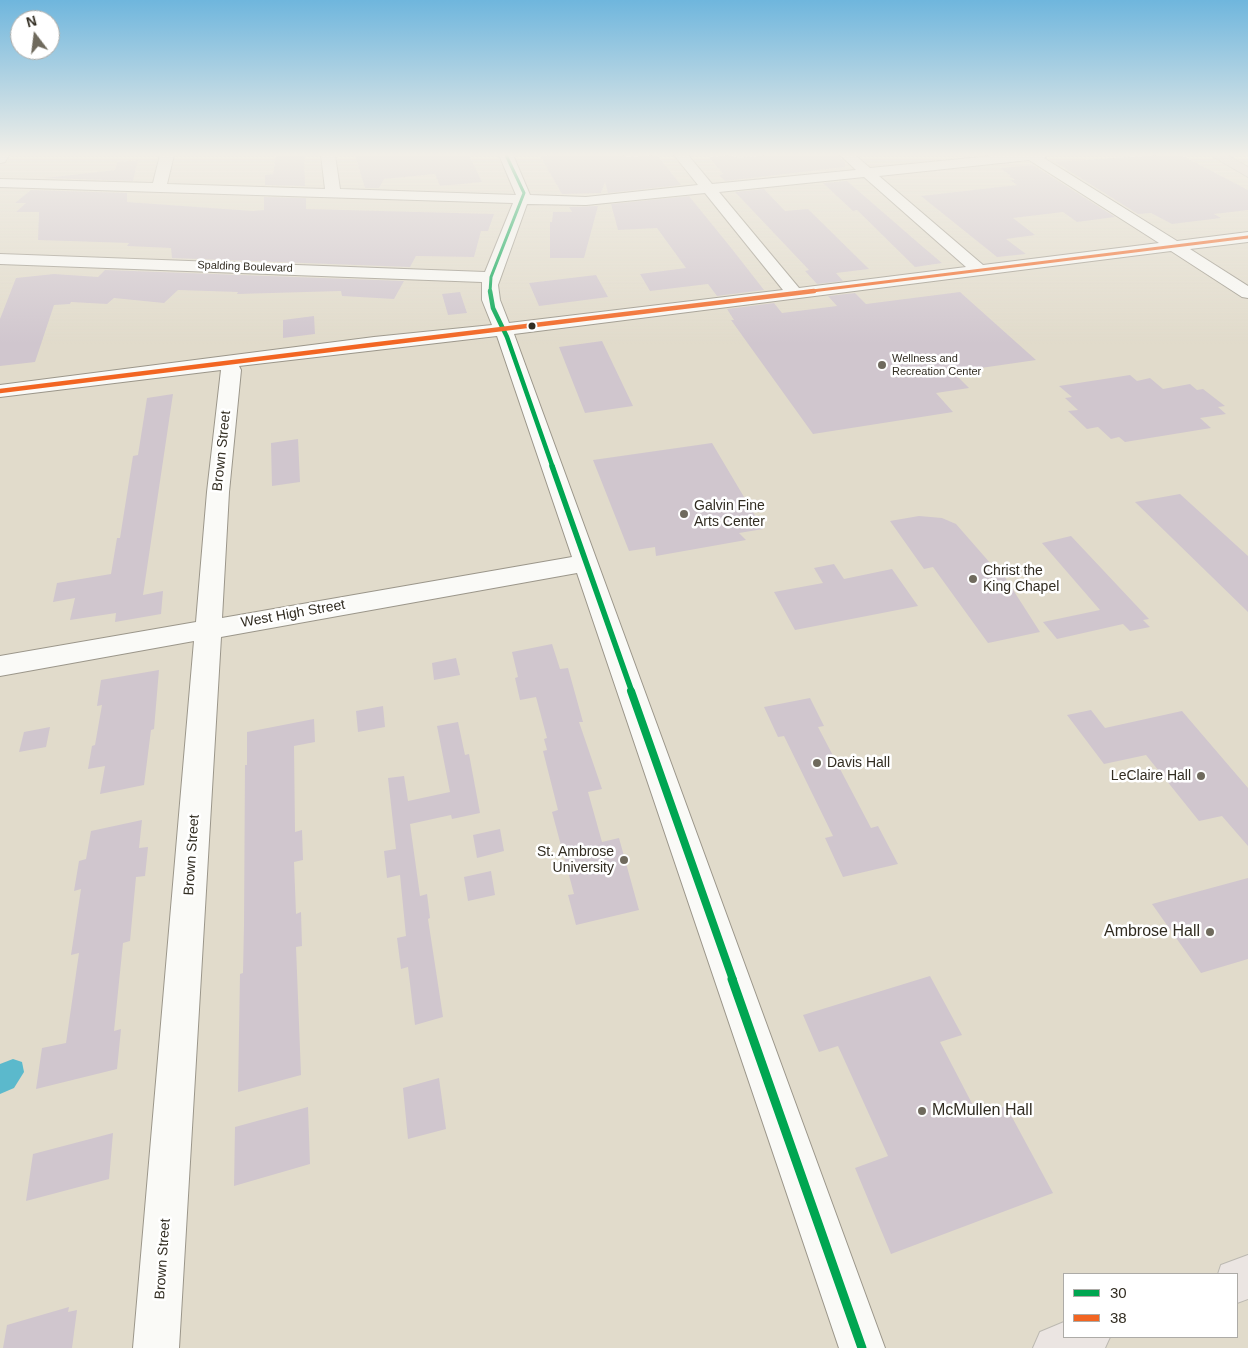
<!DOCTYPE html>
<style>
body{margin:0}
#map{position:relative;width:1248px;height:1348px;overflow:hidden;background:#e1dbcb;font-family:Helvetica,sans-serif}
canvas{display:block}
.legend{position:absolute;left:1063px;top:1273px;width:175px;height:65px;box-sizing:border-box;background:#fff;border:1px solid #adaba7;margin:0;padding:6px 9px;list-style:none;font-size:15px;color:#322d22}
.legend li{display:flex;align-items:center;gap:10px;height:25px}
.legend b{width:25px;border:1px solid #adaba7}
.north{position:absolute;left:10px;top:10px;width:50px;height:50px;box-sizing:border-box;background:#fff;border:1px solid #adaba7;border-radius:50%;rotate:345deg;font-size:14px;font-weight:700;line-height:20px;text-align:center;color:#322d22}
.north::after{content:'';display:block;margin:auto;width:18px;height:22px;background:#6f6a5d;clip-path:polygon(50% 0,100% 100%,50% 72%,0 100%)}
</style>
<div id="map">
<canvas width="1248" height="1348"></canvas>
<ul class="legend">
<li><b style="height:6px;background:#00a651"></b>30</li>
<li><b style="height:6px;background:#f26522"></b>38</li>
</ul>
<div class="north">N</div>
</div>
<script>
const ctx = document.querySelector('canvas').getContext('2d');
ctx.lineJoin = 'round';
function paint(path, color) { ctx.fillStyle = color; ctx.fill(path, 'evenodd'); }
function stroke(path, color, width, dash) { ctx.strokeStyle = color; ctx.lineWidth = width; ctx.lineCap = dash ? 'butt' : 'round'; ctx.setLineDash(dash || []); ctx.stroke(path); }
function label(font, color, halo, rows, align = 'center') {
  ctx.font = font + ' Helvetica,sans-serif'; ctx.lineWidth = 5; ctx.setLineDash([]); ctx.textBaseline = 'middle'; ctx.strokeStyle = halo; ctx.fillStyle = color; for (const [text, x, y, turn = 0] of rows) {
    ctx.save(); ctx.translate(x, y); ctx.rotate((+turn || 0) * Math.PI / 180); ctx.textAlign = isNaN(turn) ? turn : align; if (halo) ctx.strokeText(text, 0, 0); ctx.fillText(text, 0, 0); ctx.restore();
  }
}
paint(new Path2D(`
 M13 1059 22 1062 24 1072 14 1088 0 1094V1064Z`), '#5bb9cc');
paint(new Path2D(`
 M276 155H304L305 186 265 185V175L273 174Z
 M355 155H469L482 182 440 186 435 174 384 179 379 188H365Z
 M555 155H623L625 157 657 155 681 185 608 193 605 182 601 193 562 194 540 156Z
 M731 155 739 158 767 155H838L845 162V167L725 181 719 175 723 174 709 157Z
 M1160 155H1181L1248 190V210L1214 214 1221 218 1172 224 1151 213 1138 214 1055 162Z
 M138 160 133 181 45 178 115 170 117 162Z
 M1033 165 1115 217 1077 222 1063 212 1013 218 1035 235 1006 239 1026 254 997 257 921 196 1017 185 1010 180H1015L1009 176H1011L1000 168Z
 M847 181 923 247 942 263 915 267 857 210 853 211 823 183Z
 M764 189 785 211 808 209 869 269 836 273 843 281 817 284 805 271 809 270 735 192Z
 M31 190 127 193V202L253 211 264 210V197L306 198V209L494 214 488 231H481L474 257 416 256 410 267 172 258 171 248 127 246 129 243 38 240 39 212H16L26 203H15Z
 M689 196 732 249 764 290 717 296 708 284 650 291 640 274 686 268 657 228 618 230 611 204Z
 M598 206 584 258H550V222H552L553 212H572L569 207Z
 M105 270 404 281 394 299 342 296 341 291 237 294 238 292 178 290 164 303 114 298 107 304 71 302 70 304 54 305 35 362 0 366V319L16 278 54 274 98 277Z
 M596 275 608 297 539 306 529 283Z
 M460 292 467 313 448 315 442 294Z
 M960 292 1036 360 953 372 969 388 936 393 953 412 813 434 731 320H734L727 309 774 303 782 313 837 306 828 296 855 293 866 304Z
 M314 316 315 334 283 338V320Z
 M602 341 633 406 585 413 559 347Z
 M1130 375 1137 381 1150 378 1163 389 1190 384 1197 390 1203 389 1225 406 1218 407 1226 414 1200 418 1211 428 1125 442 1119 437 1111 439 1098 427 1087 429 1068 411 1078 410 1065 398 1072 397 1059 386Z
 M173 394 143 595 163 591 161 614 115 622 116 613 70 620 75 598 53 602 57 583 111 574 117 538H120L133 456 138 455 147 398Z
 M298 439 300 482 272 486 271 443Z
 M712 443 763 529 739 533 746 540 656 556 655 547 629 551 593 460Z
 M1180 494 1248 556V612L1135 502Z
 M919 516 942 518 956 524 998 572 1001 571 1040 632 988 643 933 567 924 569 890 521Z
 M1071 536 1149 619 1143 620 1150 627 1130 631 1123 624 1057 639 1043 622 1100 610 1042 543Z
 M834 564 844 579 892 569 918 606 795 630 774 592 823 583 814 568Z
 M552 644 560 669 568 668 583 722H579L602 789 588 792 602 842 619 838 639 910 576 925 568 895 574 894 552 812 558 810 543 751 547 750 544 739 547 738 536 697 520 700 515 678 518 677 512 652Z
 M456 658 460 675 434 680 432 663Z
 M159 670 154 729 151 730 144 785 100 794 105 766 88 769 92 746 95 745 102 705 97 706 101 680Z
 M810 698 824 726 818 727 871 828 878 826 898 864 843 877 825 838 833 836 784 736 778 737 764 707Z
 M383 706 385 727 358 732 356 711Z
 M1091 710 1105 728 1182 711 1248 788V846L1222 816 1199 821 1146 755 1104 764 1067 715Z
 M314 719 315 742 294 746 295 832 302 830 303 860 294 862 296 914 301 912 302 946 296 947 301 1075 238 1092 240 974 243 973 244 925 245 765H247V732Z
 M458 722 465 755 469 754 480 813 452 819 451 815 410 824 420 896 427 894 430 918 428 919 443 1017 415 1025 408 967 401 969 397 938 406 936 400 875 387 878 384 851 396 849 388 778 404 776 408 801 450 792 437 726Z
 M50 727 46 747 19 752 24 732Z
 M142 820 139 848 148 847 145 876 136 877 130 941 123 943 114 1031 121 1029 117 1069 36 1089 42 1048 66 1043 79 953 71 955 81 889 74 891 79 861 86 859 91 831Z
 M500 829 504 851 477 858 473 835Z
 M491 871 495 895 468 901 464 877Z
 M1248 878V959L1201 973 1152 904Z
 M930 976 962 1035 940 1042 978 1115 1006 1106 1053 1193 891 1254 855 1168 888 1156 838 1046 819 1052 803 1015Z
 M439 1078 446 1129 408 1139 403 1088Z
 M308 1107 310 1164 234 1186 235 1127Z
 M113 1133 109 1179 26 1201 33 1154Z
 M69 1307 68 1312 77 1310 72 1348H3L7 1325Z`), '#d0c6ce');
const minor = new Path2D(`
 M0 155H9L5 162 0 163Z
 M160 155H174L167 184 325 189 321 155H335L340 189 516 195 499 155H513L530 195 586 197 698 185 674 155H688L712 184 856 170 840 155H855L870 168 1001 155H1048L1044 158 1177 241 1248 232V242L1190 249 1248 286V298L1242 297 1171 251 514 334 885 1348H839L577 573 221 637 179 1348H133L194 641 0 676V656L196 622 207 492 221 370 0 397V385L374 337 492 325 482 300V282L0 264V254L485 272 513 203 0 187V179L153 183ZM1029 160 1159 243 983 265 879 176ZM864 177 966 267 799 288 719 192ZM705 193 783 290 509 323 500 300 498 285 527 204 586 205ZM497 336 572 557 222 618 229 492 241 370 239 366Z`);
const major = new Path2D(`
 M1248 1255V1299L1237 1303V1274H1218L1221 1265Z
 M1064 1322V1337H1110L1105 1348H1033L1040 1332Z`);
const highway = new Path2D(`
 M1210 155H1227L1248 167V177Z`);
stroke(minor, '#9b968a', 2);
stroke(major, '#bcb9b1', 2);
stroke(highway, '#bcb9b1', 2);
paint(minor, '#fafaf7');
paint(major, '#ebe5e2');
paint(highway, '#e2d7d4');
stroke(new Path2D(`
 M490 292 491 277 524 193 506 155`), '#00a651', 3);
stroke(new Path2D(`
 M490 291 493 308 507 337 553 468`), '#00a651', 4.5);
stroke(new Path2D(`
 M552 466 632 692`), '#00a651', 5.5);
stroke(new Path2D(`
 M631 691 733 980`), '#00a651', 8);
stroke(new Path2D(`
 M732 979 862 1348`), '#00a651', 9);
stroke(new Path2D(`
 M804 292 1248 237`), '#f26522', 3);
stroke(new Path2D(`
 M0 391C271 356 543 325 814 291`), '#f26522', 4.5);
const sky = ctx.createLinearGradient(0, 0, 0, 344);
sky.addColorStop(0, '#6fb6dd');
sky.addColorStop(0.45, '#f2efe8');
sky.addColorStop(1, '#f2efe800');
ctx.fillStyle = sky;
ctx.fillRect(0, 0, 1248, 344);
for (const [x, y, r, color] of [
 [532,326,4.5,"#322d22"],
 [882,365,5,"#6f6a5d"],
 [684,514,5,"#6f6a5d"],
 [973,579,5,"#6f6a5d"],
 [817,763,5,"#6f6a5d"],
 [1201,776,5,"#6f6a5d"],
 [624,860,5,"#6f6a5d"],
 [1210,932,5,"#6f6a5d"],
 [922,1111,5,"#6f6a5d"]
]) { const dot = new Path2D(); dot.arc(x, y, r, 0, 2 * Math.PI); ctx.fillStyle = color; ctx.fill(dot); stroke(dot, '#fff', 2); }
label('11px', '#322d22', '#fff', [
 ["Spalding Boulevard",245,267,2]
]);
label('11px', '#322d22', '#fff', [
 ["Wellness and",892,359],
 ["Recreation Center",892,372]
], 'left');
label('14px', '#322d22', '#fff', [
 ["Brown Street",222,451,-84],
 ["West High Street",293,614,-10],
 ["Brown Street",192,855,-86],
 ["Brown Street",163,1259,-86]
]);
label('14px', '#322d22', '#fff', [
 ["Galvin Fine",694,506],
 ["Arts Center",694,522],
 ["Christ the",983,571],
 ["King Chapel",983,587],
 ["Davis Hall",827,763],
 ["LeClaire Hall",1191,776,"right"],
 ["St. Ambrose",614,852,"right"],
 ["University",614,868,"right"]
], 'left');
label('16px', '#322d22', '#fff', [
 ["Ambrose Hall",1200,932],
 ["McMullen Hall",932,1111,"left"]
], 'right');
</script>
